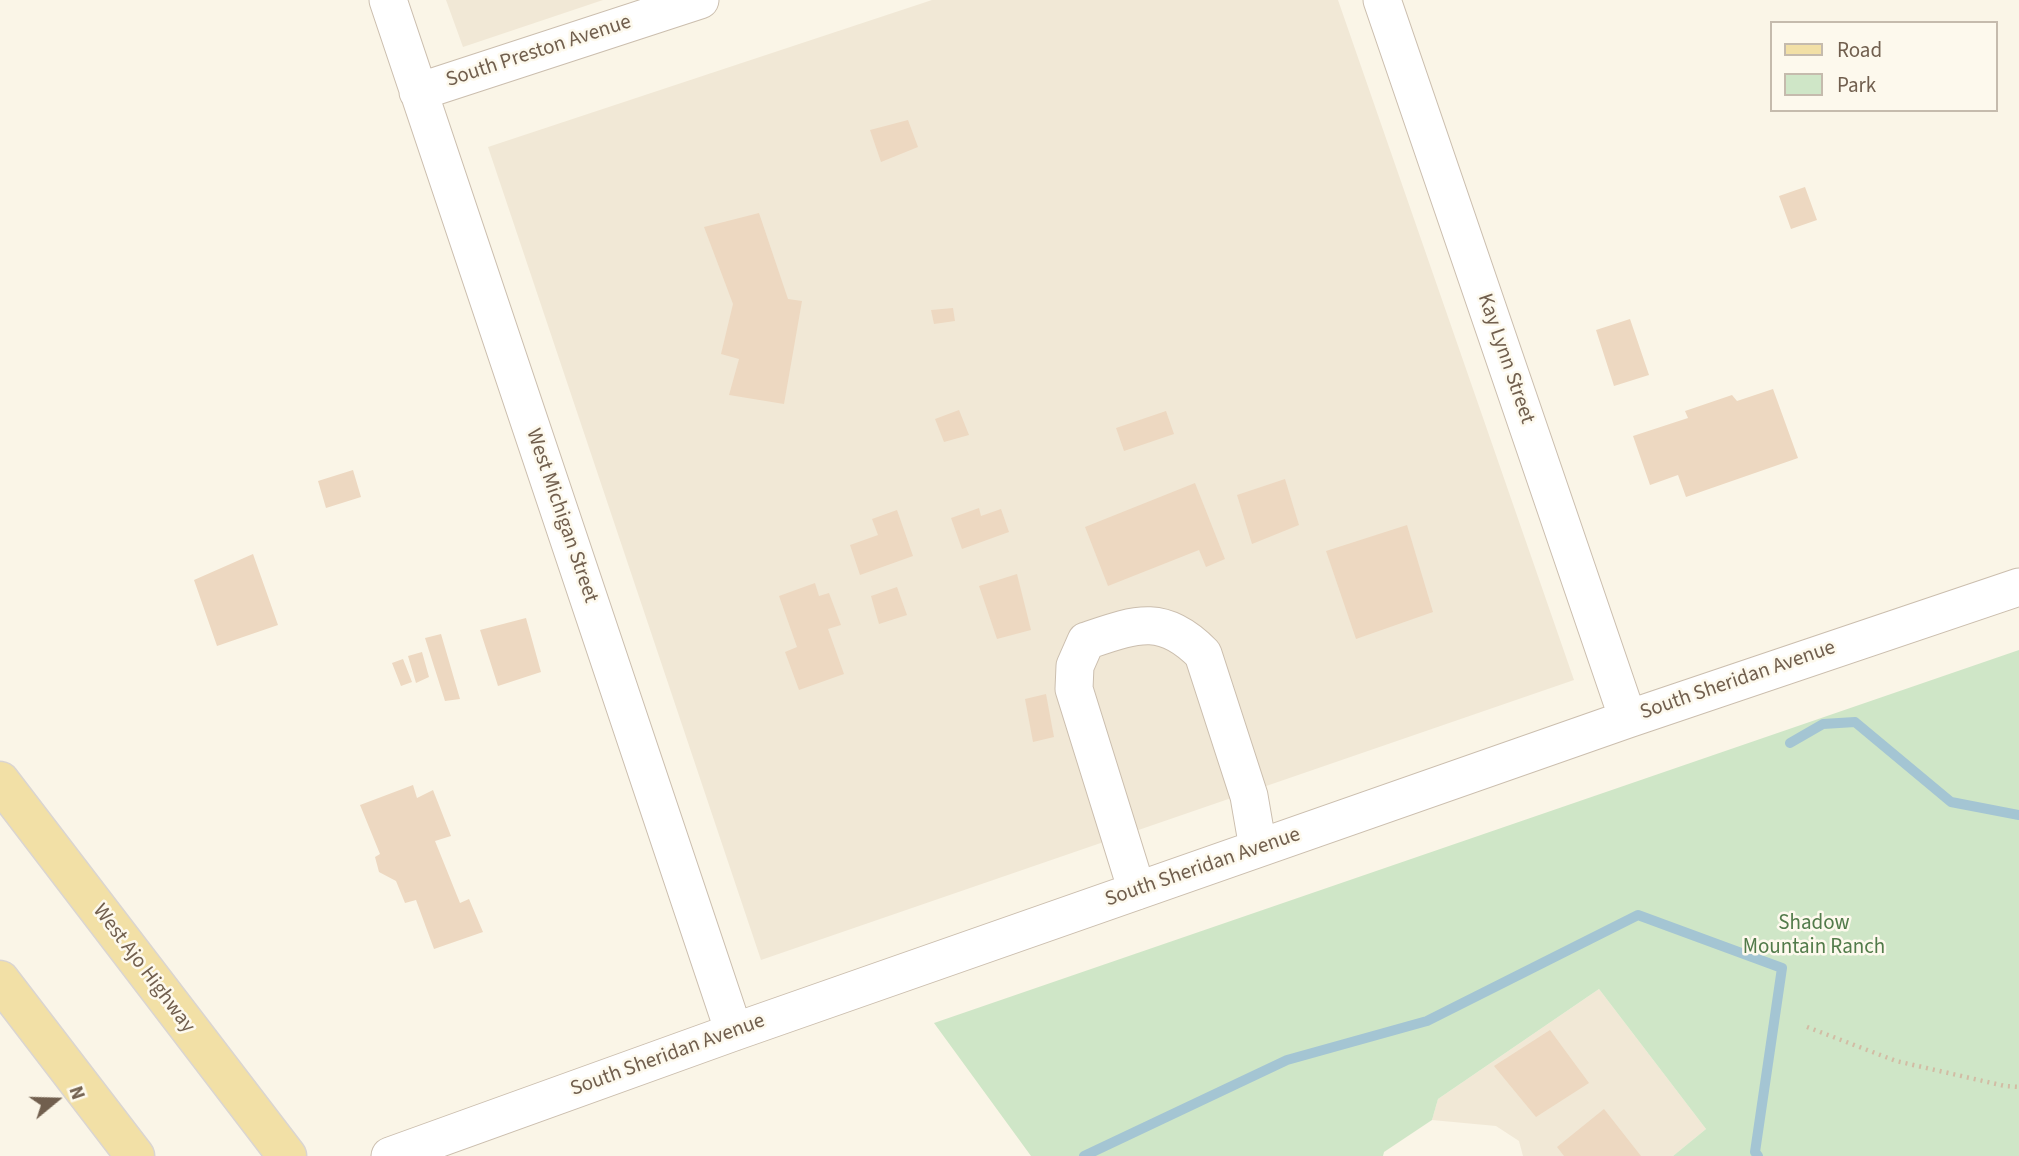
<!DOCTYPE html>
<style>
body{margin:0}
#map{position:relative;width:2019px;height:1156px;overflow:hidden;background:#faf5e7;font-family:"Source Sans 3",sans-serif}
canvas{display:block}
.legend{position:absolute;left:1770px;top:21px;width:228px;height:91px;box-sizing:border-box;background:#fdf9ed;border:2px solid #c5bbad;margin:0;padding:9px 12px;list-style:none;font-size:21px;color:#715f4e}
.legend li{display:flex;align-items:center;gap:14px;height:35px}
.legend b{width:35px;border:2px solid #c5bbad}
.north{position:absolute;left:21px;top:1065px;width:70px;height:70px;-webkit-text-stroke:5px #fdf9ed;paint-order:stroke;rotate:71deg;font-size:19px;font-weight:700;line-height:28px;text-align:center;color:#715f4e}
.north::after{content:'';display:block;margin:auto;width:24px;height:32px;background:#715f4e;clip-path:polygon(50% 0,100% 100%,50% 72%,0 100%)}
</style>
<div id="map">
<canvas width="2019" height="1156"></canvas>
<ul class="legend">
<li><b style="height:9px;background:#f2e0a6"></b>Road</li>
<li><b style="height:19px;background:#cfe6c7"></b>Park</li>
</ul>
<div class="north">N</div>
</div>
<script>
const ctx = document.querySelector('canvas').getContext('2d');
ctx.lineJoin = 'round';
function paint(path, color) { ctx.fillStyle = color; ctx.fill(path, 'evenodd'); }
function stroke(path, color, width, dash) { ctx.strokeStyle = color; ctx.lineWidth = width; ctx.lineCap = dash ? 'butt' : 'round'; ctx.setLineDash(dash || []); ctx.stroke(path); }
function label(font, color, halo, rows, align = 'center') {
  ctx.font = font + ' "Source Sans 3",sans-serif'; ctx.lineWidth = 5; ctx.setLineDash([]); ctx.textBaseline = 'middle'; ctx.strokeStyle = halo; ctx.fillStyle = color; for (const [text, x, y, turn = 0] of rows) {
    ctx.save(); ctx.translate(x, y); ctx.rotate((+turn || 0) * Math.PI / 180); ctx.textAlign = isNaN(turn) ? turn : align; if (halo) ctx.strokeText(text, 0, 0); ctx.fillText(text, 0, 0); ctx.restore();
  }
}
paint(new Path2D(`
 M446 0H603L463 47Z
 M932 0H1338L1574 680 761 960 488 147Z
 M1599 989 1706 1129 1673 1156H1523L1519 1141 1496 1126 1432 1120 1438 1099Z`), '#f1e8d6');
paint(new Path2D(`
 M2019 650V1156H1673L1706 1129 1599 989 1438 1099 1432 1120 1384 1152 1383 1156H1031L934 1023Z`), '#cfe6c7');
stroke(new Path2D(`
 M1790 743 1823 724 1855 722 1951 802 2019 815
 M1084 1156 1287 1060 1427 1021 1638 915 1782 968 1755 1152 1758 1156`), '#a4c5d3', 10);
paint(new Path2D(`
 M908 120 918 147 881 162 870 130Z
 M1805 187 1817 220 1791 229 1779 196Z
 M759 213 788 299 802 301 784 404 729 395 739 359 721 354 733 304 704 227Z
 M953 308 955 321 934 324 931 310Z
 M1630 319 1649 375 1614 386 1596 330Z
 M1773 389 1798 458 1686 497 1678 475 1650 485 1633 436 1688 418 1685 411 1732 395 1737 401Z
 M959 410 969 435 944 442 935 419Z
 M1166 411 1174 434 1124 451 1116 428Z
 M353 470 361 497 326 508 318 481Z
 M1285 479 1299 525 1252 544 1237 495Z
 M1195 483 1225 559 1206 567 1199 550 1108 586 1085 527Z
 M979 508 981 516 1001 509 1009 532 962 549 951 518Z
 M897 510 913 556 860 575 850 545 878 535 872 519Z
 M1407 525 1433 612 1356 639 1326 551Z
 M253 554 278 625 217 646 194 580Z
 M1017 574 1031 630 997 639 979 586Z
 M815 583 819 596 829 593 841 625 828 629 844 674 799 690 785 652 797 647 779 596Z
 M897 587 907 615 879 624 871 596Z
 M526 618 541 672 498 686 480 630Z
 M441 634 460 699 445 701 425 638Z
 M422 652 429 677 416 683 408 656Z
 M403 659 412 682 401 686 392 663Z
 M1046 694 1054 737 1033 742 1025 699Z
 M413 785 417 798 433 790 451 836 435 841 460 903 469 899 483 932 434 949 416 900 405 903 396 881 379 872 375 857 380 854 360 805Z
 M1550 1030 1589 1083 1536 1117 1494 1066Z
 M1604 1109 1641 1156H1564L1557 1147Z`), '#edd8c1');
const minor = new Path2D(`
 M388 0 734 1032
 M1382 0 1628 719
 M418 92 700 0
 M1137 891 1074 689 1075 666 1086 641C1136 624 1163 613 1203 654L1249 796 1258 848
 M390 1156 734 1032 1628 719 2019 587`);
const major = new Path2D(`
 M0 781 287 1156
 M0 980 135 1156`);
stroke(minor, '#cbbeae', 39);
stroke(major, '#dad5d1', 41);
stroke(new Path2D(`
 M1807 1027 1896 1061 2005 1086 2019 1087`), '#d2bca4', 4.5, [2, 5]);
stroke(minor, '#fff', 37);
stroke(major, '#f2e0a6', 38);
label('21px', '#715f4e', '#fdf9ed', [
 ["South Preston Avenue",539,52,-18],
 ["Kay Lynn Street",1505,359,71],
 ["West Michigan Street",561,516,71],
 ["South Sheridan Avenue",1738,681,-19],
 ["South Sheridan Avenue",1203,868,-19],
 ["West Ajo Highway",143,969,53],
 ["South Sheridan Avenue",668,1056,-20]
]);
label('21px', '#527b4a', '#fdf9ed', [
 ["Shadow",1814,924],
 ["Mountain Ranch",1814,948]
]);
</script>
